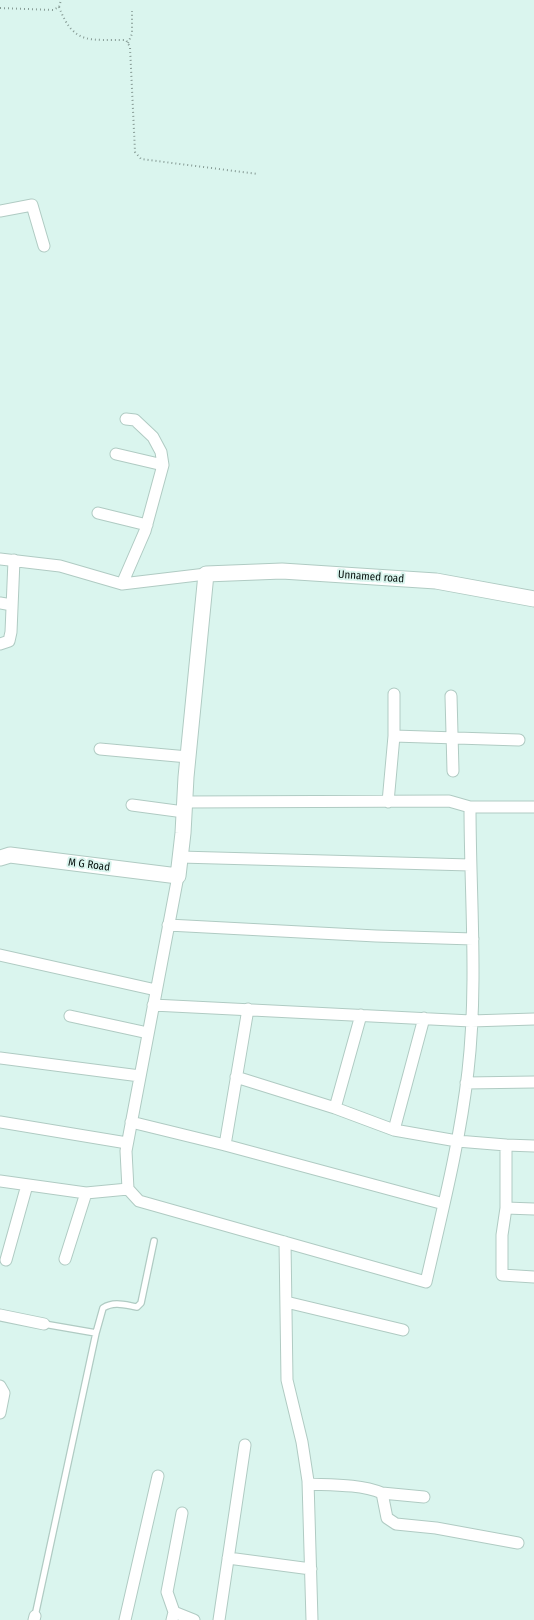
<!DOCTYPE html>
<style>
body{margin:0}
canvas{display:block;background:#daf5ee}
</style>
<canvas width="534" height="1620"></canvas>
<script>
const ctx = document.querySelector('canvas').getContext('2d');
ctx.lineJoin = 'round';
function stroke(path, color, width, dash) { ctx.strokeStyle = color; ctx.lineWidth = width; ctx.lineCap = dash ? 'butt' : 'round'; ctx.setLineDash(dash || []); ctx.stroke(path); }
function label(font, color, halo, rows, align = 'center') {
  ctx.font = font + ' "Fira Sans Condensed",sans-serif'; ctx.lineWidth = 4; ctx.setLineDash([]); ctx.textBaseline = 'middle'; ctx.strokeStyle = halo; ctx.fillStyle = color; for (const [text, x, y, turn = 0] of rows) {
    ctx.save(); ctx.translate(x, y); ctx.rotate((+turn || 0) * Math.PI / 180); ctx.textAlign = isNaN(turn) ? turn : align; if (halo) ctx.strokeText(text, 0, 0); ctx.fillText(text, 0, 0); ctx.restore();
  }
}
const lane = new Path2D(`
 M96 1333 103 1308C114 1301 125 1305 137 1307L141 1303 154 1241
 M35 1616 96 1333 44 1324`);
const street = new Path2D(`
 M0 211 32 205 44 246
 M116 454 163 465
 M98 513 147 525
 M0 559 60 566 122 584 206 574
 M122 584 145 531 163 465 161 452 153 437 135 420 126 419
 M0 603 12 605
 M0 644 9 641 11 632 14 560
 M451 696 453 771
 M394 736 519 740
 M100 749 188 757
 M388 802 394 736V694
 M132 805 184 812
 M470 807H534
 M180 857 470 865
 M178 876 126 1151 128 1189 139 1201 426 1282C442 1212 460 1142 468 1071 478 983 470 895 470 807L449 801 185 802
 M168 925 376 936 473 939
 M0 955 156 990
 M153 1005 471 1021 534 1019
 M70 1016 148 1033
 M0 1058 140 1076
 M236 1077 335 1108 394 1130 457 1141 506 1145
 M466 1083 534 1082
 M335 1108 361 1015
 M0 1122 127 1143
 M131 1122 225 1145 444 1204
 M394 1130 424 1018
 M225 1145 248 1009
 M534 1146 506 1145V1208L502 1235V1275L534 1277
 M0 1181 86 1193 128 1189
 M506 1208 534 1209
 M285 1242 287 1380 302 1442 308 1481 312 1620
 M65 1259 86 1193
 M6 1260 27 1185
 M286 1302 403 1330
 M0 1315 44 1324
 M0 1386 4 1393 0 1413
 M308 1484C332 1485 360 1484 382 1493L387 1518 396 1524 436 1528 518 1543
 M382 1493 424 1497
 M228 1558 311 1569
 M174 1612 194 1620
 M34 1620 35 1616
 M125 1620 158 1476
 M172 1620 174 1612 167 1592 182 1513
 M219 1620 245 1445`);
const secondary = new Path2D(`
 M0 858 10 855 178 876 183 833 186 777 206 574 282 571 436 581 534 599`);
stroke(lane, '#b0cbc3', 8);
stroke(street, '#b0cbc3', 13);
stroke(secondary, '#b0cbc3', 17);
stroke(new Path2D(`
 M59 7C74 46 90 39 126 40L130 47 135 152 141 159 258 174
 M0 8 53 10 59 7 61 0
 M128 43 132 34V11`), '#869b95', 2, [1, 3]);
stroke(lane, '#fff', 5.5);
stroke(street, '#fff', 11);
stroke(secondary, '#fff', 15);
label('11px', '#08120f', '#daf5ee', [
 ["Unnamed road",371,577,4],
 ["M G Road",89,865,7]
]);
</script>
